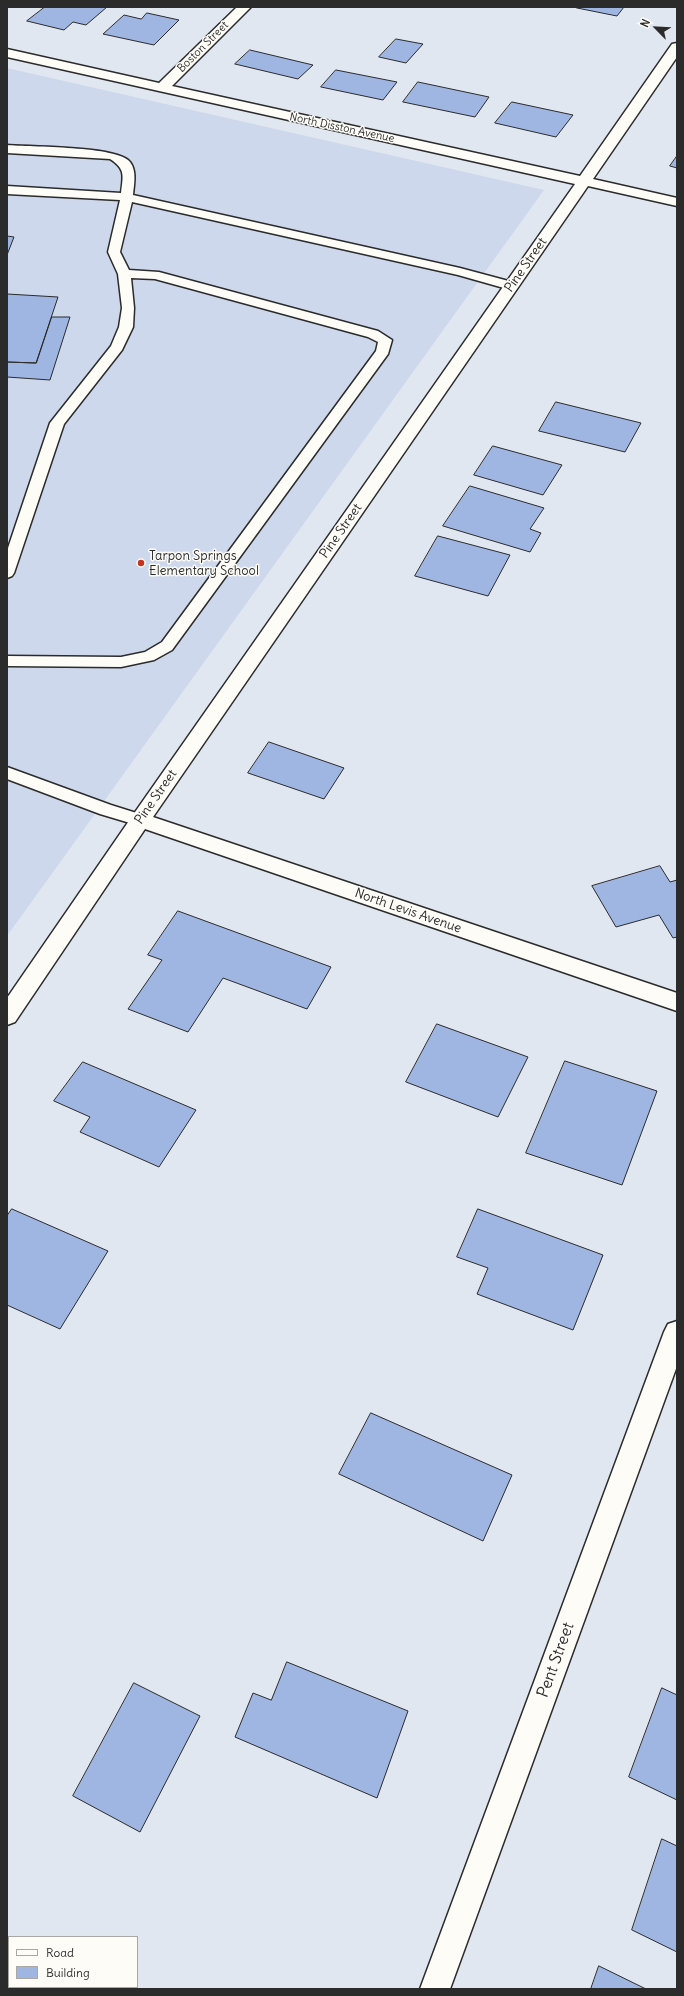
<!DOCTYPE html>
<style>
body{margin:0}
#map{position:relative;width:684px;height:1996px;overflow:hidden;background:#e1e7f1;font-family:Delius,sans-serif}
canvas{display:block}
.frame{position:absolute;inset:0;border:8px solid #2b2b2b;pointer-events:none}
.legend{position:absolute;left:8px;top:1936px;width:130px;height:52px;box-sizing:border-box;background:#fdfcf7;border:1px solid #a9a8a5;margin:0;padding:5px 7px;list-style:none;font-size:12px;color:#2b2b2b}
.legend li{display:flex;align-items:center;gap:8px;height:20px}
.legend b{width:20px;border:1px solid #a9a8a5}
.north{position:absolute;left:636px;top:8px;width:40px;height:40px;-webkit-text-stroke:3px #fdfcf7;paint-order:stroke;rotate:294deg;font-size:11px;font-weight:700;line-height:16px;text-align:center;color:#2b2b2b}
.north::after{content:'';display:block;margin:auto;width:14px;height:18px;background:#2b2b2b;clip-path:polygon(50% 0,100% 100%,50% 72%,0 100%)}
</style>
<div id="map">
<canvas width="684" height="1996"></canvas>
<div class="frame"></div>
<ul class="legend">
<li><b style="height:5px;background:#fdfcf7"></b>Road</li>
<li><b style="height:11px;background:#9fb5e2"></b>Building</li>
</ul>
<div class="north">N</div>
</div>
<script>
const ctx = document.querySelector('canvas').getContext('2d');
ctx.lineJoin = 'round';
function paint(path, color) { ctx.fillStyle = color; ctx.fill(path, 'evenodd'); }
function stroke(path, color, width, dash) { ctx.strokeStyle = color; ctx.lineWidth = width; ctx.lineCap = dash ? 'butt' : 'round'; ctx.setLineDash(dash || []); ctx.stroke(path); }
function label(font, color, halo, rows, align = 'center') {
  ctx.font = font + ' Delius,sans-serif'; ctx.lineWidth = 3; ctx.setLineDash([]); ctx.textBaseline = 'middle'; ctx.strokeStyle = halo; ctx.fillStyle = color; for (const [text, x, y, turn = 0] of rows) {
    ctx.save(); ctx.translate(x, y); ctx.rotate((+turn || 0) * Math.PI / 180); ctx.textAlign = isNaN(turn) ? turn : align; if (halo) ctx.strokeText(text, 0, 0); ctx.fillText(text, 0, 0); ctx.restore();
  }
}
paint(new Path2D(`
 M7 68 544 190 7 936Z`), '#cdd8ec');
const building = new Path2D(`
 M45 7H107L86 25 73 22 64 30 27 21Z
 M578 7H624L617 16 577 8Z
 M147 13 179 20 154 45 103 34 124 15 141 19Z
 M396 39 423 44 406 63 379 57Z
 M250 50 313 65 298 79 235 64Z
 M336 70 397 82 383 100 321 87Z
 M418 82 489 97 475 117 403 102Z
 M512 102 573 115 556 137 495 123Z
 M677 156V168L670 166Z
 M7 236 14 237 7 255Z
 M7 294 58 297 36 363 7 362Z
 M52 317H70L50 380 7 377V362L36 363Z
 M556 402 641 423 625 452 539 431Z
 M493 446 562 465 543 495 474 475Z
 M470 486 544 508 530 529 541 533 530 552 443 526Z
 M438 536 510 555 488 596 415 576Z
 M269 742 344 768 324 799 248 773Z
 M660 866 670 882 677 880V937L673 938 659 915 616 927 592 886Z
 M178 911 331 967 307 1009 223 978 188 1032 128 1009 162 960 148 955Z
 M437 1024 528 1057 498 1117 406 1082Z
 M565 1061 657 1091 622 1185 526 1153Z
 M83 1062 196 1110 159 1167 80 1132 90 1117 54 1101Z
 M12 1209 108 1251 60 1329 7 1305V1216Z
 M478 1209 603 1255 573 1330 477 1294 488 1268 457 1257Z
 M371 1413 512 1475 483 1541 339 1474Z
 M287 1662 408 1711 377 1798 235 1737 253 1693 271 1700Z
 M134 1683 200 1716 140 1832 73 1796Z
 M662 1688 677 1695V1800L629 1777Z
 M662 1839 677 1846V1952L632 1930Z
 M599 1966 646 1989H591Z`);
paint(building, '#9fb5e2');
stroke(building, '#2b2b2b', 1);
const service = new Path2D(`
 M7 145C29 147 119 146 130 162 137 171 134 184 133 195L460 268 516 283 517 286 511 290 458 275 132 202 120 252 129 270 159 272 378 331 392 340 388 354 172 650 154 660 121 667 7 666V656L121 657 145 652 162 642 376 351 378 342 368 337 155 279 131 278 134 308 133 327 122 350 64 424 14 573 12 576 7 578V551L50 423 111 346 119 327 122 308 118 274 108 252 120 200 7 194V186L121 193C123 176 126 169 110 159L7 153Z
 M7 767 111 805 146 816 148 820 146 824 140 826 100 814 7 779Z`);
const minor = new Path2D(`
 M237 7H251L172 86 580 176 672 44 677 43V57L593 179 677 198V206L588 186 153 817 677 993V1011L145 829 15 1022 7 1025V998L133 815 575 184 7 57V49L159 83Z
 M677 1321V1366L450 1989H420L664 1332 668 1324Z`);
stroke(service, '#2b2b2b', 3);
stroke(minor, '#2b2b2b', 3);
paint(service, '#fdfcf7');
paint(minor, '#fdfcf7');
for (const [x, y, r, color] of [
 [141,563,4,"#c8321e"]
]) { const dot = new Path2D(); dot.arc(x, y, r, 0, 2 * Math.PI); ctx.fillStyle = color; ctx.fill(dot); stroke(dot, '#fdfcf7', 1.5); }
label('11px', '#2b2b2b', '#fdfcf7', [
 ["Boston Street",203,47,-45],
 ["North Disston Avenue",342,128,12]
]);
label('13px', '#2b2b2b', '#fdfcf7', [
 ["Pine Street",526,265,-55],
 ["Pine Street",341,531,-55],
 ["Pine Street",156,797,-55],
 ["North Levis Avenue",408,911,19]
]);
label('13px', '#2b2b2b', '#fdfcf7', [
 ["Tarpon Springs",149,556],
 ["Elementary School",149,571]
], 'left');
label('16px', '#2b2b2b', '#fdfcf7', [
 ["Pent Street",556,1660,-70]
]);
</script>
